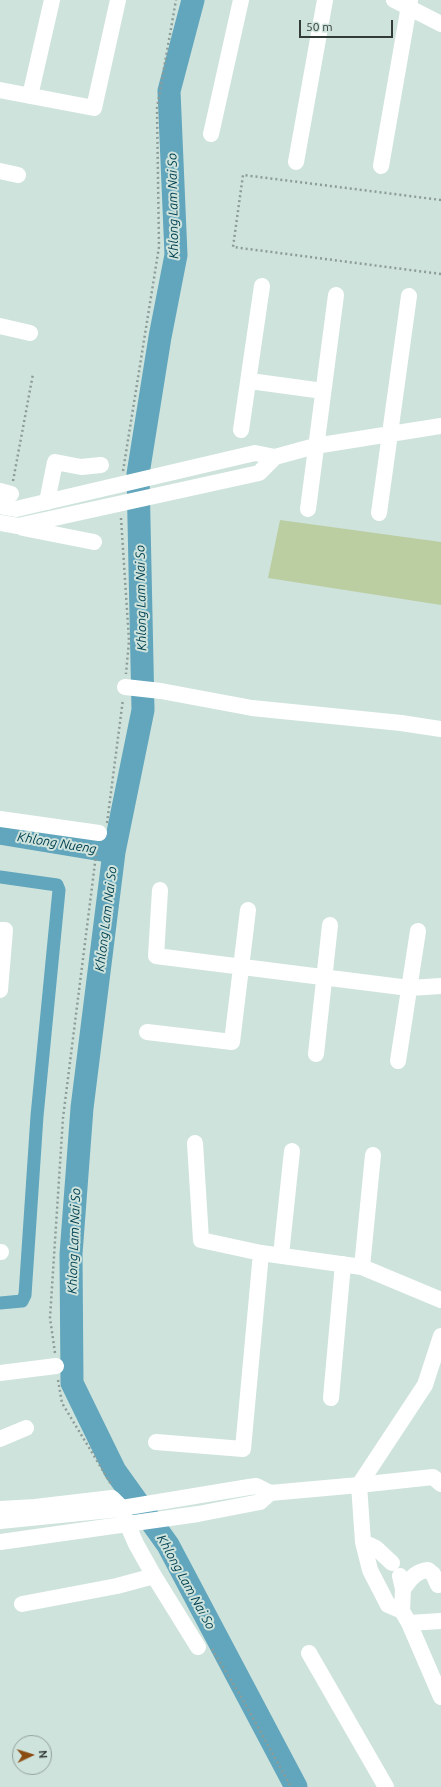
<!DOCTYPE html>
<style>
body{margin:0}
#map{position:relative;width:441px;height:1787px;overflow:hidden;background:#cfe3dd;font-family:Ubuntu,sans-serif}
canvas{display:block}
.north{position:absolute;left:12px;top:1735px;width:40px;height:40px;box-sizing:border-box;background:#cfe3dd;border:1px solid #91a09b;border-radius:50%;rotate:86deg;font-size:11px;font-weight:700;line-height:16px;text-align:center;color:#333b38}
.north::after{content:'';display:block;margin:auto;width:14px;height:18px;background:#8b4c12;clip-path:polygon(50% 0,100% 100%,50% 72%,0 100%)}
.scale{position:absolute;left:299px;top:20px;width:94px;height:18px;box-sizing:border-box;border:2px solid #333b38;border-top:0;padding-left:5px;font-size:12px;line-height:14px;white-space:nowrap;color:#333b38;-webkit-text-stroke:3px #cfe3dd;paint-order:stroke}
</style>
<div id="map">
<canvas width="441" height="1787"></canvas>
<div class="north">N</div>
<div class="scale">50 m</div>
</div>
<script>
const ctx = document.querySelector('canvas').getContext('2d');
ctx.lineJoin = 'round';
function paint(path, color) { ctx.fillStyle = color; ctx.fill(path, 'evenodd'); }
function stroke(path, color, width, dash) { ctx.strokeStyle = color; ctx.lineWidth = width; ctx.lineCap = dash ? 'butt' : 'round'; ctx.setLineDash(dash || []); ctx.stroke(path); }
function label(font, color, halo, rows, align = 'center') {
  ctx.font = font + ' Ubuntu,sans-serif'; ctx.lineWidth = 4; ctx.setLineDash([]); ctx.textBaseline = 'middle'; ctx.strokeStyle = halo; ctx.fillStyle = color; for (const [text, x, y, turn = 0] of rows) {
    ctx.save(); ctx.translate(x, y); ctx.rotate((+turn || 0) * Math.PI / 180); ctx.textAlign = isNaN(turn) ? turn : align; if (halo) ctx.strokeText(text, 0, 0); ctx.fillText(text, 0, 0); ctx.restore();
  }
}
paint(new Path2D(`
 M280 520 441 542V605L268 578Z`), '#bbcea2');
stroke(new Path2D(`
 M0 877 57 885 59 890 37 1116 25 1295 22 1301 0 1303`), '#61a6bc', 13);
stroke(new Path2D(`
 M193 0 169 91 176 255 160 337 138 474 143 710 114 852 82 1108 71 1254 72 1383 115 1471 168 1545 296 1787
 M0 833 114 852`), '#61a6bc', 23);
stroke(new Path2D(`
 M441 200 243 175 233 247 441 274
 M123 471 159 247 157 108 176 0
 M13 481 33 374
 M121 518 129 641 126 674
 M107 823 123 699
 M55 1353 50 1318 63 1118 97 847
 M58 1380 62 1403 111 1484
 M212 1649 243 1700 291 1787`), '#8d9c98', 2.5, [2, 3]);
stroke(new Path2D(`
 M394 0 441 24
 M0 90 94 108 118 0
 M30 96 52 0
 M211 134 241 0
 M296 162 325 0
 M381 166 410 0
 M0 171 18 175
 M0 326 30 333
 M250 381 323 391
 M241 430 262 286
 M0 491 11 494
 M47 502 55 462 81 467 101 465
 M0 506 16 509 255 453 275 457
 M308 509 336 295
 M379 513 409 296
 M0 523 18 526 259 473 275 457 315 446 441 426
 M23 528 94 542
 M125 687 161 691 252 708 401 723 441 729
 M0 819 99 833
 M160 890 156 956 409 988 441 986
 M0 930H5L0 990
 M147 1032 232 1042 248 910
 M316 1054 330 925
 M398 1061 418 931
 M195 1143 201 1240 261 1253 362 1267 441 1300
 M0 1252H1
 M281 1255 292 1151
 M362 1267 373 1155
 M0 1373 56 1366
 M331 1398 343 1264
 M0 1439 26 1428
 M156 1442 243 1449 261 1253
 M0 1509 35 1507 112 1498 119 1505 136 1544 154 1576 117 1586 22 1604
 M0 1521 110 1510 249 1487 256 1486 270 1493 359 1485 433 1477 441 1484
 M0 1542 198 1514 260 1502 270 1493
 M363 1542 376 1548 392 1563
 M154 1576 198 1647
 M400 1576 403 1589 402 1611 409 1623 441 1697
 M403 1589C410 1580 415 1571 428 1570L433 1574 438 1585
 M402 1611 388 1605 370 1570 363 1542 359 1485 425 1385 441 1336
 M409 1623 441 1621
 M309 1653 386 1787`), '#fff', 16);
label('italic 13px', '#004151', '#cfe3dd', [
 ["Khlong Lam Nai So",173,206,-91],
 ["Khlong Lam Nai So",141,598,-91],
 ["Khlong Nueng",57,843,9],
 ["Khlong Lam Nai So",106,919,-83],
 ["Khlong Lam Nai So",74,1241,-88],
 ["Khlong Lam Nai So",186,1582,61]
]);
</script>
